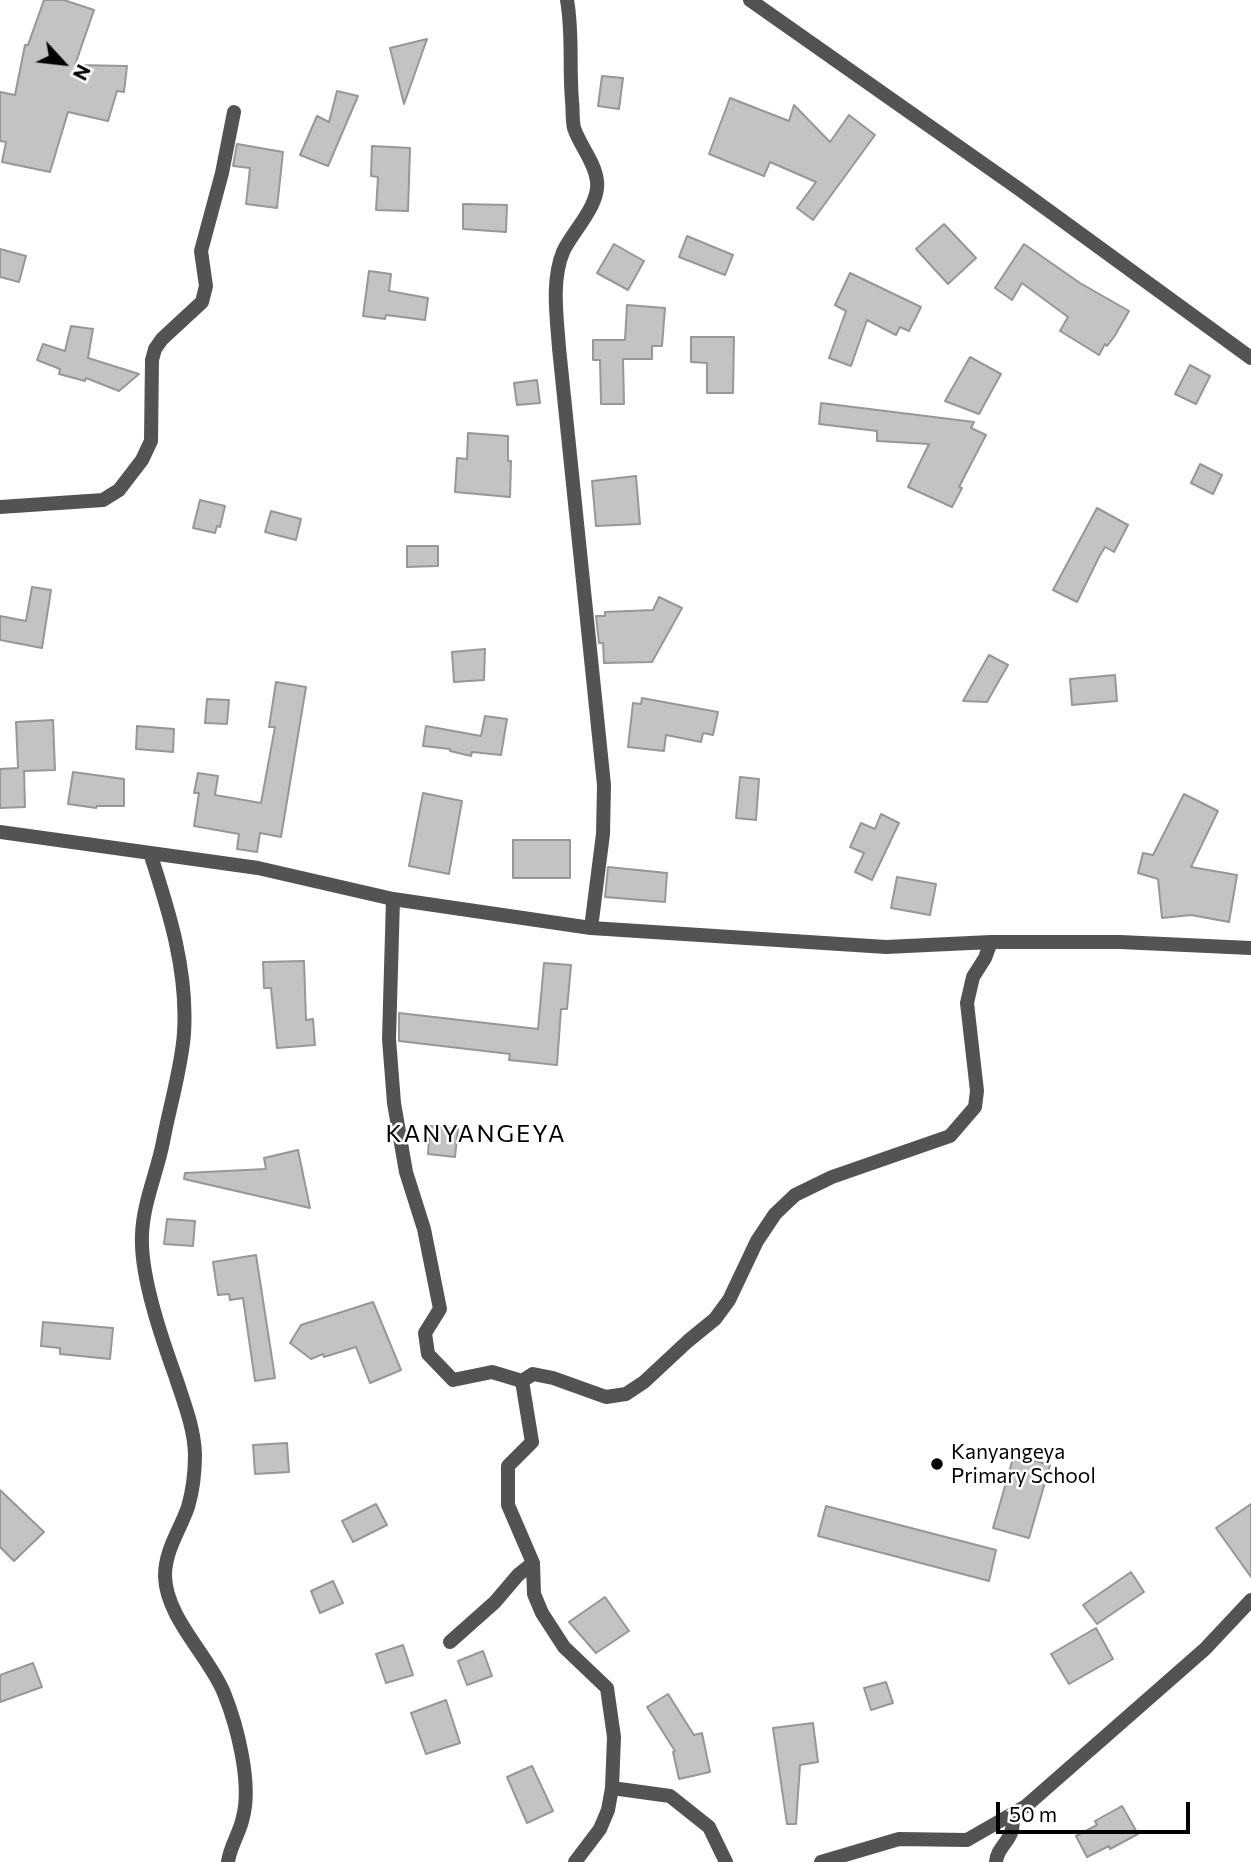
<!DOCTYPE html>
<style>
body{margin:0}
#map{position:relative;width:1251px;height:1862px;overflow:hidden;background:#fff;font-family:Commissioner,sans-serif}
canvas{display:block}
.north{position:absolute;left:28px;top:28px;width:70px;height:70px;-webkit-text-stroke:5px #fff;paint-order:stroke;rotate:117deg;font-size:19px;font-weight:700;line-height:28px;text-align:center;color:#000}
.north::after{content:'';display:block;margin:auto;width:24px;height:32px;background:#000;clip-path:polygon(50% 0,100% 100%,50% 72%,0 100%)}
.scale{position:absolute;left:996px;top:1802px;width:194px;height:32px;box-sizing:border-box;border:4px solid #000;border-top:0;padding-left:9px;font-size:21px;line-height:24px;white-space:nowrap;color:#000;-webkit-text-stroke:5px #fff;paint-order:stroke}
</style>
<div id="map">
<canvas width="1251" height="1862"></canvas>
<div class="north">N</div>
<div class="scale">50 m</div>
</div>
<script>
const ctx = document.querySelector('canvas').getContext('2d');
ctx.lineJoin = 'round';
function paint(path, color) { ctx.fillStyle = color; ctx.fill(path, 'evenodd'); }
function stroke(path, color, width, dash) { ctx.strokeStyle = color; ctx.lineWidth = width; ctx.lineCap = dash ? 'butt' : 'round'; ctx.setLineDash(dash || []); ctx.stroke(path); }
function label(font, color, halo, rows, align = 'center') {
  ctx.font = font + ' Commissioner,sans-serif'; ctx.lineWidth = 5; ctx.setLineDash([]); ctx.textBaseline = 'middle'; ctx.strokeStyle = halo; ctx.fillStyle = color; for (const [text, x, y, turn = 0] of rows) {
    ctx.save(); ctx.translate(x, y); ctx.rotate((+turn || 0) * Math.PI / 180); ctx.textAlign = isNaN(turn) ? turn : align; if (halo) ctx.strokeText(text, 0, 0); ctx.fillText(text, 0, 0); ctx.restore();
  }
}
const building = new Path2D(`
 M44 0H64L94 10 75 65 127 66 124 92 117 91 108 121 68 112 50 172 2 162 6 142 0 141V92L15 95 25 45H28Z
 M427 39 404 104 390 48Z
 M602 76 623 78 619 109 598 106Z
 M337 91 358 96 328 166 300 155 317 116 329 122Z
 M730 98 789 121 794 105 830 142 849 115 875 135 813 220 797 208 816 182 770 162 764 176 709 154Z
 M237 144 283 152 277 208 246 204 250 168 233 166Z
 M372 146 410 148 408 211 376 210 378 177 371 176Z
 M463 204 507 205 506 232 463 229Z
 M944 224 976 258 948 284 916 249Z
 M687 236 733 255 725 275 679 257Z
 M614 244 644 261 628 290 597 273Z
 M1024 244 1080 283 1129 311 1114 337 1107 346 1105 344 1099 355 1060 331 1068 317 1022 283 1012 300 995 288Z
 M0 249 26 256 19 282 0 277Z
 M369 271 391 274 389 291 428 298 425 320 386 315 385 319 363 316Z
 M850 273 921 307 909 331 900 327 896 335 867 320 851 366 829 358 846 311 835 305Z
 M627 305 665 308 662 346H652V359H623L624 404H601L600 360H593V340H625Z
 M71 326 93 329 88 358 139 374 119 391 86 378 85 381 59 374 60 369 37 360 43 344 65 351Z
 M691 337H734L733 393H707V363L691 362Z
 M970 357 1001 374 979 414 945 401Z
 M1190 365 1210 376 1196 404 1175 394Z
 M537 380 540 403 517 405 514 383Z
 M821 403 974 422 971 428 986 435 959 487 962 488 952 507 908 487 929 444 877 441V431L819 424Z
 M468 433 508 436V461H511L510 497 455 492 457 458 467 459Z
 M1200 464 1222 475 1213 494 1191 483Z
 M636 476 640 524 596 526 592 481Z
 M200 500 225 506 220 527 217 526 215 533 193 528Z
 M1097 508 1128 525 1114 552 1105 547 1099 557 1077 602 1053 590Z
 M271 511 301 519 296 540 265 532Z
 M407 546H438V566L407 567Z
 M32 587 51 590 42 648 0 640V616L26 621Z
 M659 597 682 608 652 662 604 663 603 643H599L596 616H605V612L653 610Z
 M485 649 484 680 454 682 452 652Z
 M989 655 1008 665 987 702 963 701Z
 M1115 675 1117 701 1072 705 1070 679Z
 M276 682 306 687 281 837 260 833 257 852 237 849 239 834 194 826 199 793H194L198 773 218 776 215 795 261 803 275 727H269Z
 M642 698 718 712 713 735 703 733 701 742 666 735 664 751 628 747 633 703 641 704Z
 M207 699 229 700 227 724 205 723Z
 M485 716 507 719 501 755 472 752 471 756 450 751V749L423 746 426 726 481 736Z
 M53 720 55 770 24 771 25 807 0 808V769L18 768 16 722Z
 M137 726 174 729 173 752 136 749Z
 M73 772 124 779V806H97L96 808 68 804Z
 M740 777 759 779 756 820 736 818Z
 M423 793 462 801 449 874 409 866Z
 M1184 794 1218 811 1191 867 1237 875 1229 922 1191 915 1162 918 1158 879 1138 873 1143 853 1153 855Z
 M881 814 899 823 872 880 855 872 864 853 850 847 861 823 875 829Z
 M513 840H570V878H513Z
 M608 867 667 873 665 902 605 897Z
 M897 877 936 884 930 915 891 908Z
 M304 961 306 1020 313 1019 315 1045 277 1048 271 988H264L263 962Z
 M544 963 571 965 567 1009H561L557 1065 509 1060 510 1054 399 1041V1013L538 1029Z
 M430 1126 458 1129 455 1157 428 1154Z
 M298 1150 310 1208 184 1179 185 1173 266 1169 264 1158Z
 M167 1219 195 1221 193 1246 164 1244Z
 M256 1255 275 1378 255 1381 243 1298 230 1300 229 1294 218 1295 213 1262Z
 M373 1302 401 1370 370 1383 356 1347 324 1357 323 1354 311 1359 290 1343 301 1325Z
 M43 1322 113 1328 110 1359 60 1354V1348L41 1346Z
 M287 1443 289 1472 255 1474 253 1445Z
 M1014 1455 1050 1465 1029 1538 993 1528Z
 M0 1490 44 1532 14 1561 0 1547Z
 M376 1504 387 1525 353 1542 342 1521Z
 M1251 1504V1577L1216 1528Z
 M826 1506 996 1550 989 1581 818 1536Z
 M1131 1572 1144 1592 1097 1624 1083 1605Z
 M333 1581 343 1603 320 1613 311 1591Z
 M605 1597 629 1631 596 1653 569 1622Z
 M1096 1628 1113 1659 1069 1684 1051 1654Z
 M403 1645 413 1675 386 1683 376 1654Z
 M483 1651 492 1676 467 1685 458 1661Z
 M33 1663 42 1687 0 1702V1675Z
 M886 1682 893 1703 871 1710 864 1688Z
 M668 1694 694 1735 702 1733 710 1772 679 1779 673 1752 675 1751 647 1707Z
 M446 1700 460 1743 426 1754 411 1713Z
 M813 1723 818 1762 800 1765 796 1824H787L773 1728Z
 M532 1766 553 1811 527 1823 507 1777Z
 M1122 1806 1138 1834 1110 1849 1109 1846 1087 1857 1076 1836 1097 1825 1095 1821Z`);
paint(building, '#c3c3c3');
stroke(building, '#979797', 2);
stroke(new Path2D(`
 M567 0C573 33 569 67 572 101 573 109 572 120 574 128 580 146 595 162 597 181 600 206 571 233 563 252 551 281 557 318 559 348L604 785 603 834 591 928
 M750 0 1019 189 1251 358
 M0 507 103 500 119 490 142 460 151 441 152 360 155 349 162 339 202 302 206 286 201 251 222 173 234 112
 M0 832 258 868 393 899 591 928 886 947 991 942H1120L1251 948
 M150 853C169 911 188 971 184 1033 182 1066 169 1109 163 1142 157 1173 143 1203 142 1235 140 1276 162 1339 176 1378 184 1403 194 1427 195 1454 195 1472 193 1490 188 1507 180 1530 165 1550 165 1576 166 1618 209 1656 224 1693 237 1725 252 1783 243 1817 240 1833 230 1846 228 1862
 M393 899 389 1039 394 1103 406 1172 424 1229 440 1309 425 1333 428 1354 453 1380 492 1372 522 1381
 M533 1563 534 1594 542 1613 564 1647 607 1688 614 1737 612 1788 608 1810 600 1829 575 1862
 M450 1642 495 1602 518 1575 533 1563 508 1505V1466L532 1442 522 1381 533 1374 553 1378 606 1397 626 1394 644 1382 688 1341 715 1319 729 1300 757 1241 775 1214 795 1195 832 1177 950 1136 975 1107 977 1091 967 1003 973 977 985 958 991 942
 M612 1788 670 1796 709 1827 726 1862
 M821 1862 899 1839 967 1840 1026 1806 1205 1649 1251 1600
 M996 1862C997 1844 1017 1841 1012 1814`), '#535353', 14);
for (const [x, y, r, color] of [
 [937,1464,7,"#000"]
]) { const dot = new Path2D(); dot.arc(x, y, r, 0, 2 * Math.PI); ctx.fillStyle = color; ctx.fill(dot); stroke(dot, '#fff', 2.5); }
label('21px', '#000', '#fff', [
 ["Kanyangeya",951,1452],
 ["Primary School",951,1476]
], 'left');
ctx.letterSpacing = '2px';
label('24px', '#000', '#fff', [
 ["KANYANGEYA",476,1134]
]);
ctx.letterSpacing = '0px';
</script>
